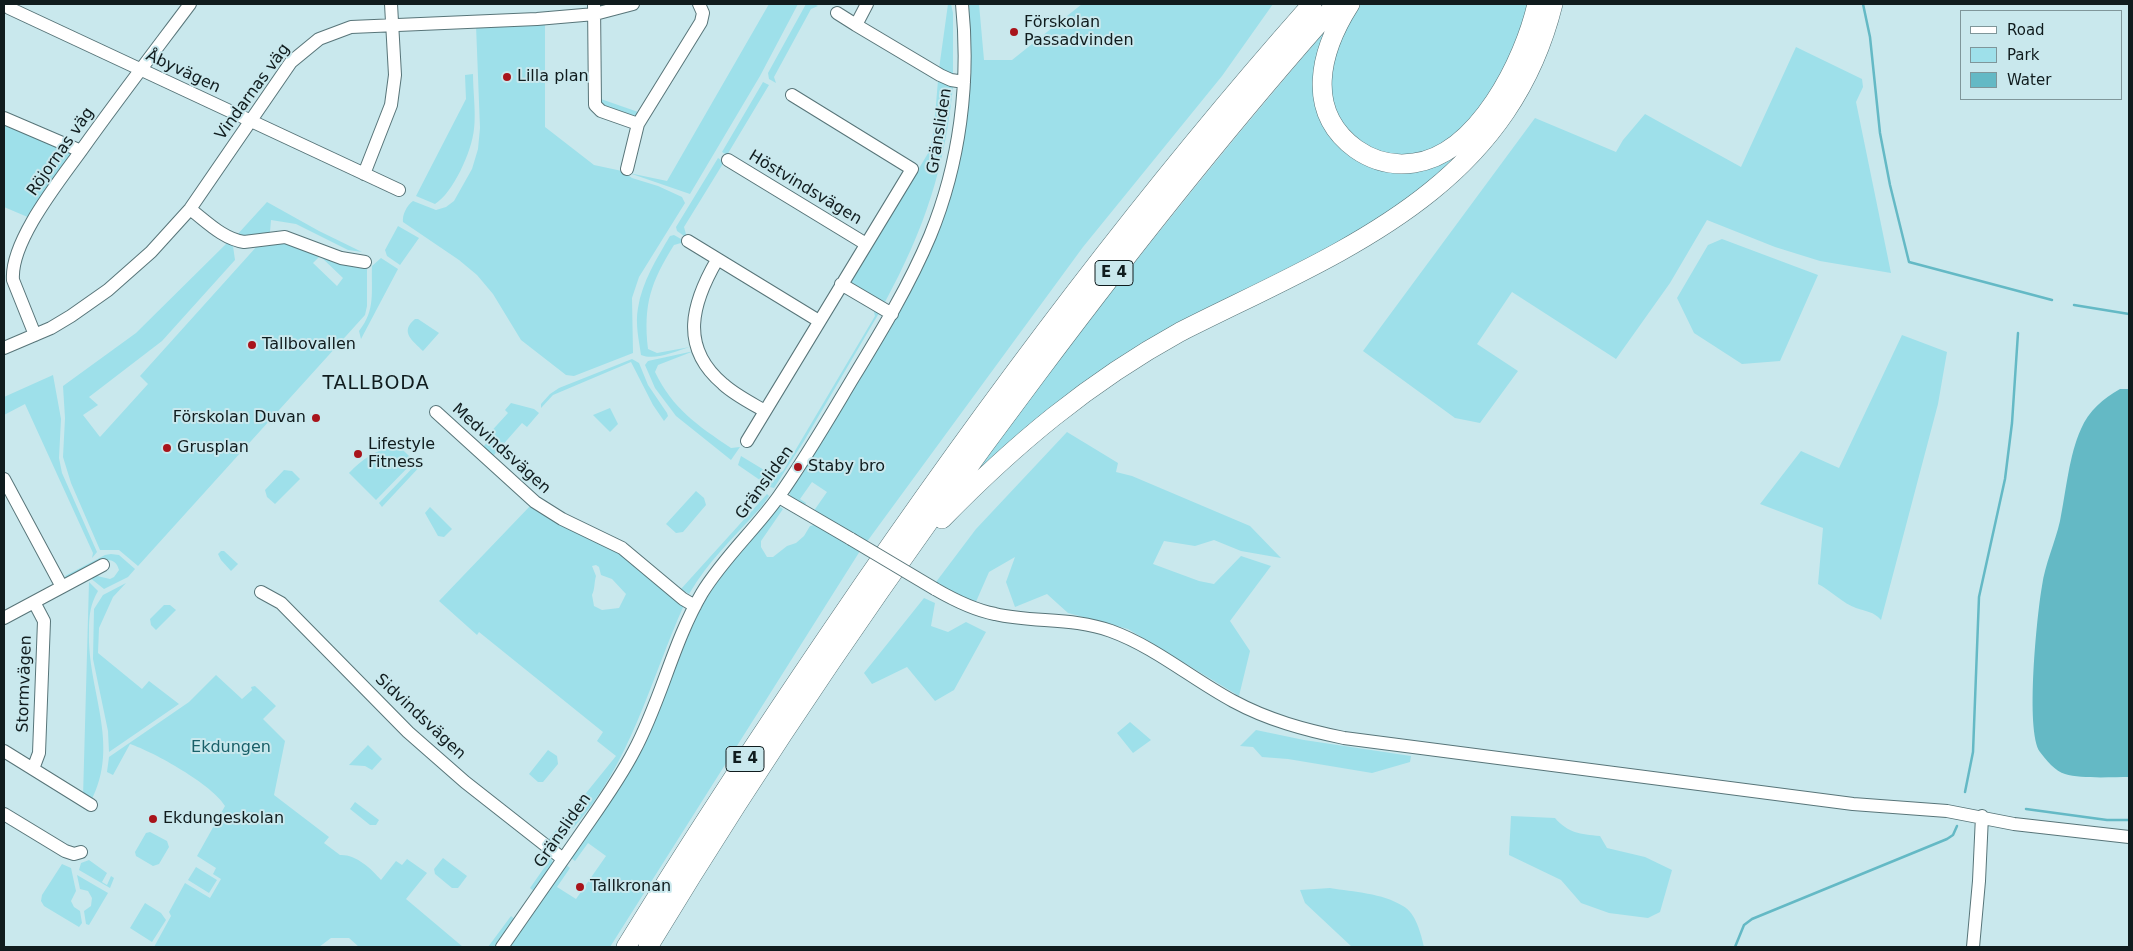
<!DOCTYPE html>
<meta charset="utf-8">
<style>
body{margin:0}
#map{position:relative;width:2133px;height:951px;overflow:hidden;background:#c9e8ed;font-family:"DejaVu Sans",sans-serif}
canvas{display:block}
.frame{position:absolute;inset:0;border:5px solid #101c1e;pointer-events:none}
.legend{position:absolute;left:1960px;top:10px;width:162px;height:90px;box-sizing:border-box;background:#c9e8ed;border:1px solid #7f969a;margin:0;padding:6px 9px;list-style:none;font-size:15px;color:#101c1e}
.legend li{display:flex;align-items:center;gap:10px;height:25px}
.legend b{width:25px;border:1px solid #7f969a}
</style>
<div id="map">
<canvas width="2133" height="951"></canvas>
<div class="frame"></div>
<ul class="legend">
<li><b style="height:6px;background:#fff"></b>Road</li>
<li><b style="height:14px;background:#9ee0ea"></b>Park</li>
<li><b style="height:14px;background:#64b9c5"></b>Water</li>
</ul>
</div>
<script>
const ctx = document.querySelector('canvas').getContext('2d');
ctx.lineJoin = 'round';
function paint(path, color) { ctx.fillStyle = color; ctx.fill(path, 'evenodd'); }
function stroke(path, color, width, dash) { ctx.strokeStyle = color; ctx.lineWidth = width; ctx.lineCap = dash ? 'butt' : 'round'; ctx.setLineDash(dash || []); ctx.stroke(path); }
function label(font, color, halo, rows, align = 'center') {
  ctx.font = font + ' "DejaVu Sans",sans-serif'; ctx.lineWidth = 4; ctx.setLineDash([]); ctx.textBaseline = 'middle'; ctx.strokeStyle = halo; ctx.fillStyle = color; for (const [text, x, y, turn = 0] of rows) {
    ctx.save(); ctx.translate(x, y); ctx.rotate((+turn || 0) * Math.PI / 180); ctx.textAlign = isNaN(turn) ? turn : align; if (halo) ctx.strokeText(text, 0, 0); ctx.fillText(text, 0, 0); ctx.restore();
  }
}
paint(new Path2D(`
 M769 4H798L760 76 690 194 629 173 667 181Z
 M806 4H814L818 6 811 9 774 77 776 83 769 79 768 73Z
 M948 4H951L953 13V74L939 69Z
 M968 4H979L984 60H1012L1082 4H1273L1222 76 1083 247 866 543 813 512 827 492 812 482 800 499 806 503 804 507 791 497 788 490 934 240 970 50Z
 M1360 4H1530L1511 58 1483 105 1447 143 1410 158 1370 149 1344 128 1330 99V64L1352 16Z
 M545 22V127L594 165 622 171 632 178 658 186 682 197 685 203 639 277 632 298 633 353 574 376 566 375 521 340 493 294 477 275 459 260 403 222C402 215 407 205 413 201L436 210 446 207 454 201 472 169 478 149 480 128 476 25Z
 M1331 24 1324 40 1338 141 1423 167 1525 66 1442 175 1358 232 1187 321 983 470 979 468C1090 315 1208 168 1331 24Z
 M1796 47 1862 79 1863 87 1856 102 1891 273 1820 261 1775 247 1707 220 1670 283 1616 359 1512 292 1477 344 1518 371 1480 423 1455 418 1363 351 1535 118 1616 152 1623 140 1645 114 1741 167Z
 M473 74C473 92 476 112 474 129 472 151 453 193 435 204L416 196 466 99 465 75Z
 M938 80 953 86C945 168 924 230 885 302L879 301 852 285 851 281 930 150 934 129Z
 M763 82 769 85 727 155 722 152Z
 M598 98 641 113 633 117 605 108Z
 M4 122 70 153 71 156 30 218 4 207Z
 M718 158 724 162 684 227 687 238 677 231 676 227Z
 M267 202 319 231 362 252 348 250 296 224 271 220 270 232 246 237 236 236Z
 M398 226 419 238 400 265 387 256 385 250Z
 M674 235 688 243 686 246 681 243 674 245C651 282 643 304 648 349L657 353 690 347C676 351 655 361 641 355 639 340 635 324 638 308 642 282 657 258 670 236Z
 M1722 239 1818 275 1780 361 1742 364 1694 333 1677 298 1708 245Z
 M227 243 233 246 235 260 162 341 89 397 98 405 83 415 100 437 148 384 140 376 258 245 284 243 364 266 367 269V306L365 315 138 566 119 550H100L71 483 63 457 65 418 63 386 136 333ZM320 256 343 278 337 286 313 263Z
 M381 258 398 269 361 339 359 331C376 310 371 291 372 266Z
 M873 308 879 313 804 441 774 488 770 487 738 465 741 456 774 476 783 471 875 316Z
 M415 319H418L439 333 423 351C413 341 399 332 415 319Z
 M1902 335 1947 352 1938 404 1881 620C1873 611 1867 612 1856 608 1844 604 1830 590 1818 584L1823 528 1760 504 1801 451 1839 468Z
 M694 351 658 365 655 372C673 409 697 425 731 448L740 447 731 460 676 416 655 388 645 365 648 361Z
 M632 359 639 363 648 385 667 413 668 416 664 421 653 405 631 362 553 395 541 408V404L550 394 559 388Z
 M53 375 61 419 59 458 62 473 97 552 92 558 93 553 25 404 4 415V397Z
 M511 403 534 409 539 413 527 427 522 423 493 456 483 447 489 440 486 437 508 413 505 410Z
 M610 408 618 424 610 432 593 415Z
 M1067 432 1118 463 1116 472 1132 476 1250 526 1281 558 1241 551 1214 540 1195 546 1164 541 1153 564 1199 581 1214 584 1241 556 1271 566 1230 621 1250 651 1239 696 1128 629 1068 613 1047 594 1015 607 1006 582 1015 557 989 572 975 604 936 582 976 529Z
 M395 446 400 447 414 461 376 500 349 473C361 460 377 449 395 446Z
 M421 459 424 462 382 507 379 503Z
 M284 470 292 471 300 479 275 504 267 497 265 490Z
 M696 491 704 498 706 505 683 532 676 533 666 524Z
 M767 494 769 496 762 506C737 534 708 561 689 594L681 589Z
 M531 505 620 552 684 605C650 681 631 763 574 827 568 833 560 838 554 845L548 840 616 756 597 741 603 732 479 632 477 635 439 601ZM596 565 599 567 601 575 612 579 626 594 619 608 602 610 594 606 592 595C595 589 594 583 596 576L592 566Z
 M778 506 783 509 761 541V547L767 557H773L787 546 796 543 804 536 810 526 814 525 860 551 610 947H508L521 924 525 926 544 898 541 896 565 864 570 868 557 887 576 899 606 856 588 843 575 861 571 858C602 817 629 775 651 728 669 691 680 650 699 612 719 573 750 540 778 506Z
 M430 507 452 529 444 537 438 536 425 513Z
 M221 551H224L238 564 231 571 221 560 218 554Z
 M111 554 119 555 135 569 128 577 104 589 89 577 93 575 110 579 114 577 119 570C113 546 80 572 67 579L65 576 105 555Z
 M89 582 98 591C90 605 89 616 89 631 87 691 121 743 91 801L83 797Z
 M126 583 113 597 99 628 98 653 142 689 149 681 179 704 109 752 108 731 93 659 94 609 103 595Z
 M924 598 935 603 931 626 948 632 966 622 986 632 954 690 935 701 907 667 872 684 864 673Z
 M164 605H170L176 610 156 630 151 625 150 619Z
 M216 675 242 699 252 690 251 687 255 686 276 706 263 719 285 741 274 795 329 837 324 843 340 855C355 854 371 868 381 880L396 861 402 865 407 859 427 873 406 899 463 947H359L349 938H331L319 947H154L171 916 169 912 185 883 210 898 221 879 213 874 216 868 197 856 225 806C213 785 154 752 130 744L113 775 107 772 109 757 189 702Z
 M1130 722 1151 740 1133 753 1117 733Z
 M1256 730 1304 740 1411 756 1410 762 1372 773 1288 759 1262 757 1253 747 1240 746Z
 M368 745 382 759 372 770 365 766 349 765Z
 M548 750 557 756 558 764 543 782H538L529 774Z
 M355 802 379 820 376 825H370L350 809Z
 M1511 816 1555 818C1568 833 1580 834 1600 836L1607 848 1645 857 1672 870 1660 912 1648 918 1609 913 1581 903 1561 880 1509 855Z
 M150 832 167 841 169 847 159 864 153 866 136 856 135 852 146 833Z
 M443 858 467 876 458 888H452L435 874 434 869Z
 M551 858 553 863 536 893 530 888Z
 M89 860 107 873 102 882 107 885 111 876 114 878 110 888 79 870 81 863Z
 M62 864 71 868 76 891 71 901 74 907 80 911 82 923 79 927 44 906 41 901 42 895Z
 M196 867 217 880 209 893 188 880Z
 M77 875 108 893 89 925 86 924 84 911 91 906 92 898 88 891 80 889Z
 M1330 888C1354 892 1382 893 1403 906 1416 913 1421 934 1424 947H1352L1305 903 1300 890Z
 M145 903 161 913 166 920 152 942 130 928Z
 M511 916 517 921 496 947H488Z`), '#9ee0ea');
paint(new Path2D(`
 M2120 389H2129V777C2112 777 2081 779 2065 774 2056 772 2045 759 2040 752 2025 731 2037 614 2042 586 2045 564 2055 543 2060 521 2066 492 2069 455 2081 429 2089 410 2103 399 2120 389Z`), '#64b9c5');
stroke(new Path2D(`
 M1863 4 1870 37 1880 133 1890 185 1909 262 2052 300
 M2074 305 2129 314
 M1965 792 1973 752 1979 597 2005 479 2012 423 2018 333
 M2026 809 2107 820H2129
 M1735 947 1744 925 1752 919 1947 839 1953 835 1957 826`), '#64b9c5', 2.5);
const minor = new Path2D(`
 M594 4 595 105 601 111 638 124
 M867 4 856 25 940 75 951 80 964 82
 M9 8 399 190
 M837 13 856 25
 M4 118 81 151
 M728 160 866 244
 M627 169 638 124 701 22 703 13 699 4
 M364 174 391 105 395 75 391 4
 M190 209C206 221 223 239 244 242L285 237 341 258 365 262
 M688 241 819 321
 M717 260C692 303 679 347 723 384 735 395 751 403 765 411
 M841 284 892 314
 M35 335 13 280C10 241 61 179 83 148 118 99 154 52 190 4
 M4 348 51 328 71 316 108 290 151 252 190 209 291 62 319 39 351 27 537 19 595 14 633 4
 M436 412 535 502 562 519 622 548 683 599 695 606
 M747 441 912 169 792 95
 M4 479 62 587
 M779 497 851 539
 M935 589C954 600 974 610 995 614 1033 623 1073 617 1111 631 1155 647 1192 679 1233 701 1268 720 1305 730 1344 738L1853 804 1947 811 2014 824 2129 837
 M261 592 281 603 408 732 465 782 563 859
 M4 618 103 565
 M4 751 91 805
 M33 769 39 753 44 621 34 602
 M4 814 65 851 74 854 81 852
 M502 947C528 909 555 871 582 832 600 806 619 780 634 751 661 701 673 642 702 593 724 557 755 530 779 496 806 458 829 418 853 378 881 332 909 286 930 236 960 163 970 82 962 4
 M1973 947 1979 881 1982 816`);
const highway = new Path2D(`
 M1350 4C1320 51 1304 111 1356 149 1373 161 1393 166 1414 163 1478 154 1524 61 1537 4
 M942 519C1014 445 1089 382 1180 332 1336 253 1506 193 1553 4
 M626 947C692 839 762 733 834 627 981 411 1138 200 1312 4
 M648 947C767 750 898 559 1037 374 1132 247 1231 122 1336 4`);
stroke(minor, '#587579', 14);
stroke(highway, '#587579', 20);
stroke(minor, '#fff', 12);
stroke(highway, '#fff', 19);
const minorBridge = new Path2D(`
 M851 539 935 589`);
stroke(minorBridge, '#587579', 14, []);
stroke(minorBridge, '#fff', 12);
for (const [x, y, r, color] of [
 [1014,32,5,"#a8141b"],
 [507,77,5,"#a8141b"],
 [252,345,5,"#a8141b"],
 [316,418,5,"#a8141b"],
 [167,448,5,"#a8141b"],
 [358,454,5,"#a8141b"],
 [798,467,5,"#a8141b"],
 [153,819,5,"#a8141b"],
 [580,887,5,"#a8141b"]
]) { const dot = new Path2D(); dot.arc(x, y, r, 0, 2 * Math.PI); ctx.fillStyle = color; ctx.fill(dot); stroke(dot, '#c9e8ed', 2); }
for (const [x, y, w] of [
 [1114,273,38],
 [745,759,38]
]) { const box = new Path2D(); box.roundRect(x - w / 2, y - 12.5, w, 25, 4); ctx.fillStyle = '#c9e8ed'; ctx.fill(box); stroke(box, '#101c1e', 1); }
label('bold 15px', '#101c1e', null, [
 ["E 4",1114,273],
 ["E 4",745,759]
]);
label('16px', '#101c1e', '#c9e8ed', [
 ["Förskolan",1024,23],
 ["Passadvinden",1024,41],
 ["Lilla plan",517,77],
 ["Tallbovallen",262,345],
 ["Förskolan Duvan",306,418,"right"],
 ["Lifestyle",368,445],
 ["Fitness",368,463],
 ["Grusplan",177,448],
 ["Staby bro",808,467],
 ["Ekdungeskolan",163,819],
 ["Tallkronan",590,887]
], 'left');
label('16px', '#101c1e', '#c9e8ed', [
 ["Åbyvägen",183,72,25],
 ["Vindarnas väg",253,92,-54],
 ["Gränsliden",940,131,-81],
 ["Röjornas väg",61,152,-55],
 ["Höstvindsvägen",805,188,31],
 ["Medvindsvägen",501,449,42],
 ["Gränsliden",765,483,-54],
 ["Stormvägen",25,684,-88],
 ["Sidvindsvägen",420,717,43],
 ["Gränsliden",563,831,-55]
]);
label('16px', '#196069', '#c9e8ed', [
 ["Ekdungen",231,748]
]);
ctx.letterSpacing = '1px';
label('19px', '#101c1e', '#c9e8ed', [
 ["TALLBODA",376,384]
]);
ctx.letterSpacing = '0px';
</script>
